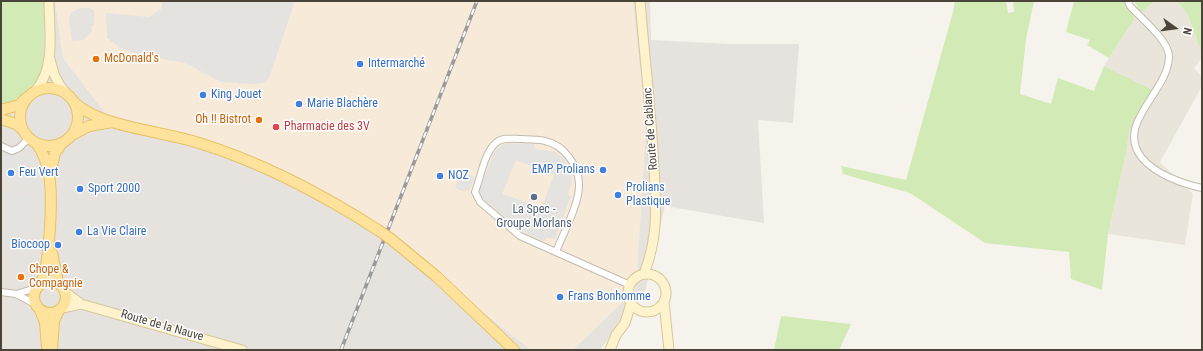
<!DOCTYPE html>
<meta charset="utf-8">
<style>
body{margin:0}
#map{position:relative;width:1203px;height:351px;overflow:hidden;background:#f6f3ec;font-family:"Roboto Condensed",sans-serif}
canvas{display:block}
.frame{position:absolute;inset:0;border:2px solid #4b4439;pointer-events:none}
.north{position:absolute;left:1155px;top:8px;width:40px;height:40px;-webkit-text-stroke:3px #fff;paint-order:stroke;rotate:104deg;font-size:11px;font-weight:700;line-height:16px;text-align:center;color:#4b4439}
.north::after{content:'';display:block;margin:auto;width:14px;height:18px;background:#4b4439;clip-path:polygon(50% 0,100% 100%,50% 72%,0 100%)}
</style>
<div id="map">
<canvas width="1203" height="351"></canvas>
<div class="frame"></div>
<div class="north">N</div>
</div>
<script>
const ctx = document.querySelector('canvas').getContext('2d');
ctx.lineJoin = 'round';
function paint(path, color) { ctx.fillStyle = color; ctx.fill(path, 'evenodd'); }
function stroke(path, color, width, dash) { ctx.strokeStyle = color; ctx.lineWidth = width; ctx.lineCap = dash ? 'butt' : 'round'; ctx.setLineDash(dash || []); ctx.stroke(path); }
function label(font, color, halo, rows, align = 'center') {
  ctx.font = font + ' "Roboto Condensed",sans-serif'; ctx.lineWidth = 3; ctx.setLineDash([]); ctx.textBaseline = 'middle'; ctx.strokeStyle = halo; ctx.fillStyle = color; for (const [text, x, y, turn = 0] of rows) {
    ctx.save(); ctx.translate(x, y); ctx.rotate((+turn || 0) * Math.PI / 180); ctx.textAlign = isNaN(turn) ? turn : align; if (halo) ctx.strokeText(text, 0, 0); ctx.fillText(text, 0, 0); ctx.restore();
  }
}
paint(new Path2D(`
 M1155 1H1177L1188 15 1202 54V58L1194 68 1202 77V86L1160 162 1193 194 1185 245 1108 234 1127 148 1129 131 1151 90 1104 66 1135 18Z`), '#eae5da');
paint(new Path2D(`
 M55 1H633L646 127 636 289 573 350H531L381 232 112 122 63 58Z`), '#f7ead8');
paint(new Path2D(`
 M1 1H55L63 58 112 122 270 169 381 232 531 350H1Z
 M633 1H650L651 40 728 44H799L793 123 758 120 764 223 665 206 645 292 600 350H573L636 289 646 127Z`), '#e6e2dd');
paint(new Path2D(`
 M1 1H44L43 70 36 84 9 104H1Z
 M955 1H1006L1008 13 1014 12 1013 1H1034L1026 39 1020 94 1051 104 1058 78 1094 91 1104 66 1152 90 1129 131 1127 148 1108 234 1102 290 1071 279 1069 252 985 243 910 193 843 174 841 166 906 180 953 12Z
 M1074 1H1124L1135 18 1109 58 1087 45 1090 40 1066 32Z
 M1134 1H1155L1141 13Z
 M1177 1H1202V54L1188 15Z
 M781 316 851 324 839 350H774Z`), '#d2eab5');
paint(new Path2D(`
 M162 1H295L269 78 264 83 253 84 221 82 185 63 141 55 122 49 107 38 106 13 149 17 161 9Z
 M80 8H90L94 11V25L91 26 92 31 83 40 72 41 69 19 72 12Z
 M508 143 534 144 535 149 556 152 564 159 570 168 572 182 567 195 571 196 555 239 546 238 544 242 520 230 480 196V188L495 151 503 144ZM516 160 554 175 542 207 502 194Z
 M1 155 36 158 39 189 19 188 21 166 1 165Z
 M461 172 475 177 469 191 466 190 465 192 455 188Z
 M1 193 35 196 30 249 1 246Z`), '#e5e3e0');
const street = new Path2D(`
 M1128 1 1130 6C1140 17 1169 41 1169 56 1169 92 1114 123 1142 158 1155 174 1183 184 1202 188
 M1 146 12 151 19 148 29 138
 M556 252C563 233 580 204 579 183 578 165 564 145 545 141 538 139 529 140 521 139 514 139 503 137 497 142 484 152 481 177 475 192L480 202 520 236 630 285
 M1 292 16 294 35 304
 M16 294 36 288`);
const secondary = new Path2D(`
 M640 1C644 51 650 101 653 151 655 196 661 230 644 274
 M50 59C53 72 56 82 65 92
 M36 90C56 67 49 29 49 1
 M628 293a19 19 0 1 1 38 0a19 19 0 1 1-38 0Z
 M66 293 81 304 242 350
 M664 302 669 350
 M62 308 81 304
 M610 350 616 335 625 323 631 303`);
const primary = new Path2D(`
 M20 117a29 29 0 1 1 58 0a29 29 0 1 1-58 0Z
 M76 104C104 128 163 131 199 143 264 163 322 194 378 230
 M1 110 19 105 25 99
 M1 119 16 124 22 129
 M72 135 89 126 112 122
 M36 143C44 153 47 163 49 175 53 196 50 264 41 283
 M50 174 55 153 62 143
 M391 239 437 277 514 350
 M52 253 58 282
 M34 297a16 16 0 1 1 32 0a16 16 0 1 1-32 0Z
 M40 310 45 322 47 347
 M52 350 54 321 59 310`);
stroke(street, '#c2bbae', 8);
stroke(secondary, '#d6c79b', 11);
stroke(primary, '#e6c16a', 12);
stroke(street, '#fff', 6);
stroke(secondary, '#fff3cd', 9);
stroke(primary, '#ffe39c', 10);
const rail = new Path2D(`
 M341 350 477 1`);
stroke(rail, '#9a9a9a', 3.5);
stroke(rail, '#fff', 2, [6]);
const primaryBridge = new Path2D(`
 M378 230 391 239`);
stroke(primaryBridge, '#e6c16a', 12, []);
stroke(primaryBridge, '#ffe39c', 10);
for (const [x, y, r, color] of [
 [96,59,4,"#e8710a"],
 [360,64,4,"#3f7fe0"],
 [203,95,4,"#3f7fe0"],
 [299,104,4,"#3f7fe0"],
 [259,120,4,"#e8710a"],
 [276,127,4,"#e0444e"],
 [603,170,4,"#3f7fe0"],
 [11,173,4,"#3f7fe0"],
 [440,176,4,"#3f7fe0"],
 [80,189,4,"#3f7fe0"],
 [618,195,4,"#3f7fe0"],
 [534,197,4,"#5c6f8a"],
 [79,232,4,"#3f7fe0"],
 [58,245,4,"#3f7fe0"],
 [21,277,4,"#e8710a"],
 [560,297,4,"#3f7fe0"]
]) { const dot = new Path2D(); dot.arc(x, y, r, 0, 2 * Math.PI); ctx.fillStyle = color; ctx.fill(dot); stroke(dot, '#fff', 1.5); }
label('12px', '#c56008', '#fff', [
 ["McDonald's",104,59],
 ["Oh !! Bistrot",251,120,"right"],
 ["Chope &",29,270],
 ["Compagnie",29,284]
], 'left');
label('12px', '#366cbe', '#fff', [
 ["Intermarché",368,64],
 ["King Jouet",211,95],
 ["Marie Blachère",307,104],
 ["EMP Prolians",595,170,"right"],
 ["Feu Vert",19,173],
 ["NOZ",448,176],
 ["Prolians",626,188],
 ["Plastique",626,202],
 ["Sport 2000",88,189],
 ["La Vie Claire",87,232],
 ["Biocoop",50,245,"right"],
 ["Frans Bonhomme",568,297]
], 'left');
label('12px', '#be3a42', '#fff', [
 ["Pharmacie des 3V",284,127]
], 'left');
label('12px', '#4b4439', '#fff', [
 ["Route de Cablanc",651,129,-94],
 ["Route de la Nauve",162,326,16]
]);
label('12px', '#4e5e75', '#fff', [
 ["La Spec -",534,210],
 ["Groupe Morlans",534,224]
]);
</script>
